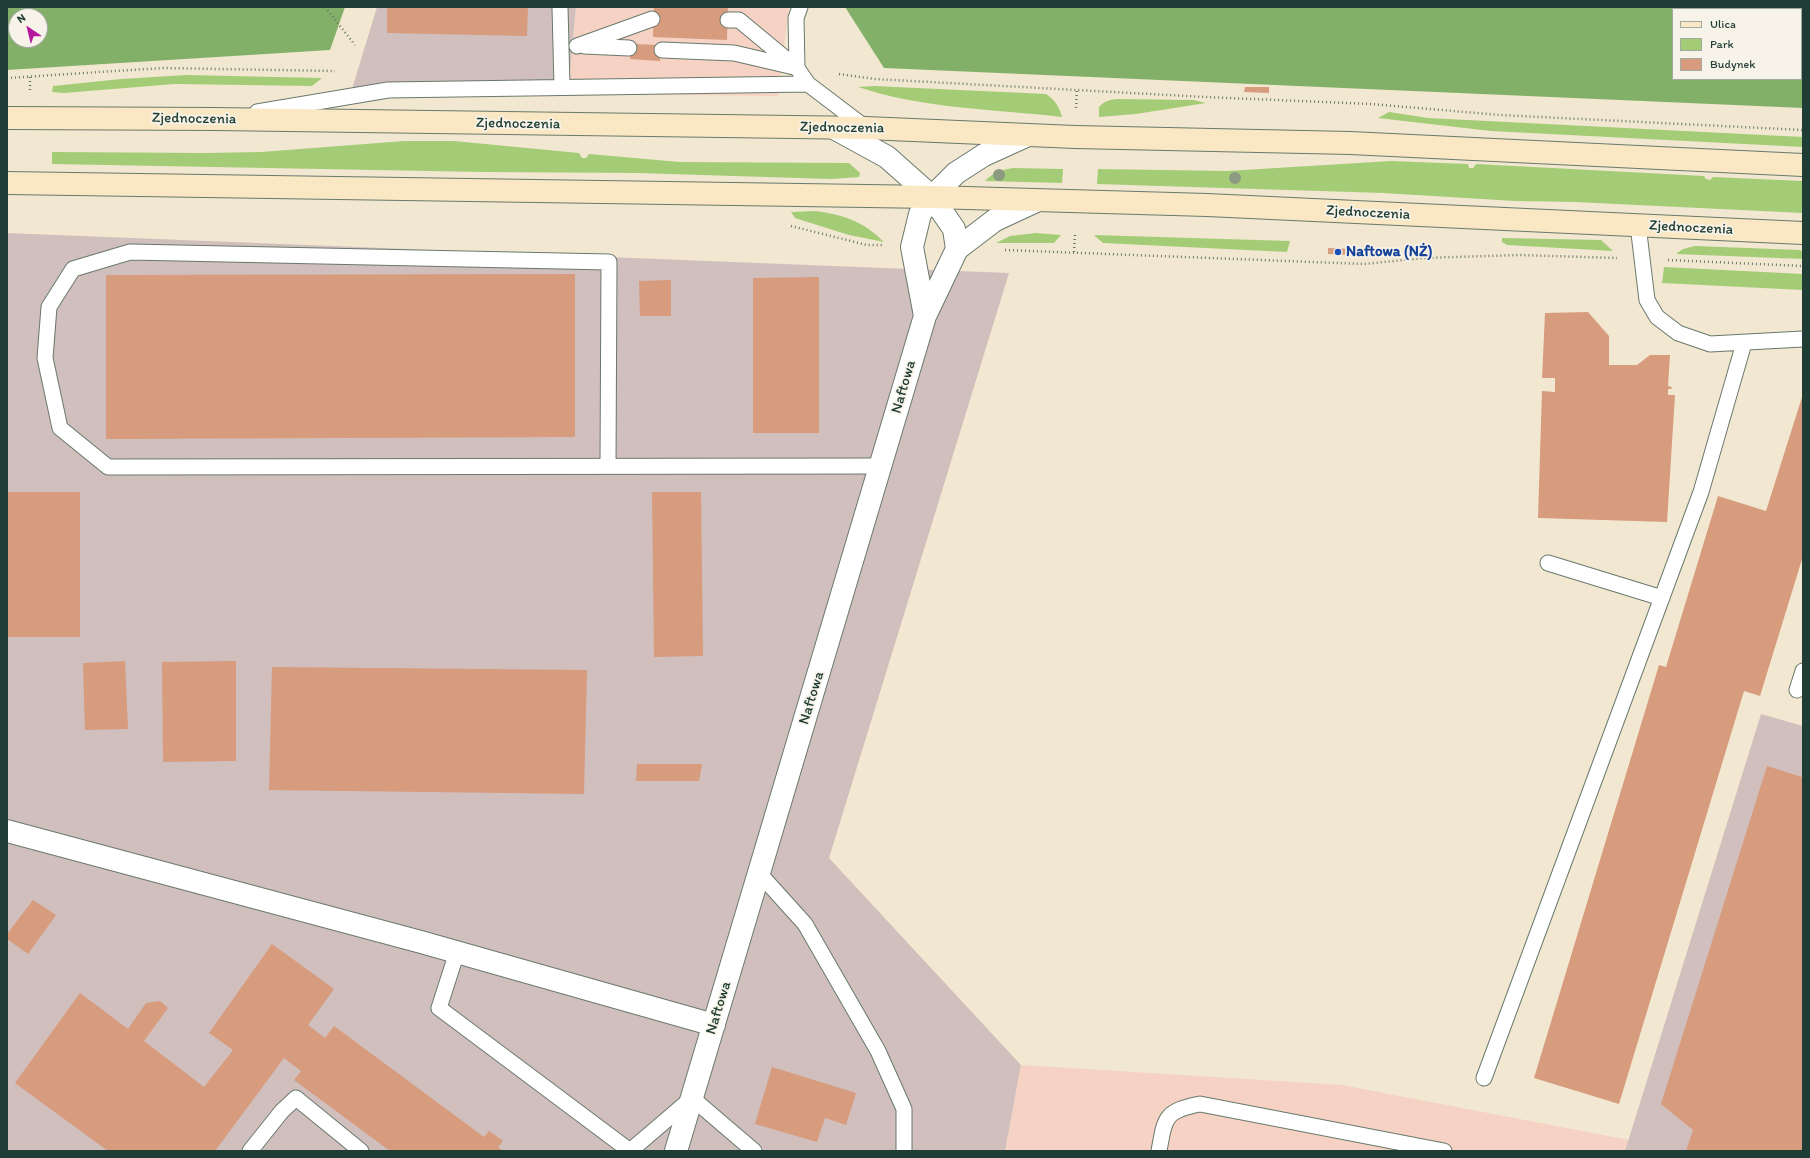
<!DOCTYPE html>
<meta charset="utf-8">
<style>
body{margin:0}
#map{position:relative;width:1810px;height:1158px;overflow:hidden;background:#f2e8d1;font-family:Itim,sans-serif}
canvas{display:block}
.frame{position:absolute;inset:0;border:8px solid #1f3d34;pointer-events:none}
.legend{position:absolute;left:1672px;top:8px;width:130px;height:72px;box-sizing:border-box;background:#f7f3e8;border:1px solid #a1aaa0;margin:0;padding:5px 7px;list-style:none;font-size:12px;color:#1f3d34}
.legend li{display:flex;align-items:center;gap:8px;height:20px}
.legend b{width:20px;border:1px solid #a1aaa0}
.north{position:absolute;left:8px;top:8px;width:40px;height:40px;box-sizing:border-box;background:#f7f3e8;border:1px solid #a1aaa0;border-radius:50%;rotate:325deg;font-size:11px;font-weight:700;line-height:16px;text-align:center;color:#1f3d34}
.north::after{content:'';display:block;margin:auto;width:14px;height:18px;background:#b5179e;clip-path:polygon(50% 0,100% 100%,50% 72%,0 100%)}
</style>
<div id="map">
<canvas width="1810" height="1158"></canvas>
<div class="frame"></div>
<ul class="legend">
<li><b style="height:5px;background:#fae7c3"></b>Ulica</li>
<li><b style="height:11px;background:#a4cc77"></b>Park</li>
<li><b style="height:11px;background:#d79b7e"></b>Budynek</li>
</ul>
<div class="north">N</div>
</div>
<script>
const ctx = document.querySelector('canvas').getContext('2d');
ctx.lineJoin = 'round';
function paint(path, color) { ctx.fillStyle = color; ctx.fill(path, 'evenodd'); }
function stroke(path, color, width, dash) { ctx.strokeStyle = color; ctx.lineWidth = width; ctx.lineCap = dash ? 'butt' : 'round'; ctx.setLineDash(dash || []); ctx.stroke(path); }
function label(font, color, halo, rows, align = 'center') {
  ctx.font = font + ' Itim,sans-serif'; ctx.lineWidth = 3.5; ctx.setLineDash([]); ctx.textBaseline = 'middle'; ctx.strokeStyle = halo; ctx.fillStyle = color; for (const [text, x, y, turn = 0] of rows) {
    ctx.save(); ctx.translate(x, y); ctx.rotate((+turn || 0) * Math.PI / 180); ctx.textAlign = isNaN(turn) ? turn : align; if (halo) ctx.strokeText(text, 0, 0); ctx.fillText(text, 0, 0); ctx.restore();
  }
}
paint(new Path2D(`
 M576 7H789L778 96 568 94Z
 M1021 1065 1342 1085 1629 1140 1625 1151H1005Z`), '#f5d2c3');
paint(new Path2D(`
 M377 7H576L568 94 352 89Z
 M7 233 1009 273 829 858 1021 1065 1005 1151H7Z
 M1761 714 1803 726V1151H1625Z`), '#d1bfbd');
paint(new Path2D(`
 M187 75 322 78 312 86 175 84 64 93 52 92 53 86 121 79Z
 M874 86 1046 94C1055 100 1059 106 1062 117 994 109 923 109 858 87Z
 M1117 99 1194 100 1206 103 1136 114 1099 117V107C1105 101 1108 100 1117 99Z
 M1389 112 1428 118 1803 137V147L1491 131 1378 118Z
 M404 141H454L579 153 582 158H586L589 154 680 162 849 163 860 173 859 177 831 179 637 173 482 172 52 164V152L206 153 261 152Z
 M1391 161 1468 164 1469 168H1473L1476 164 1704 176 1706 179 1710 180 1713 177 1803 181V213L1575 202 1515 201 1383 193 1097 184 1098 169 1227 171Z
 M1013 168 1063 169 1062 183 985 181C993 172 1002 170 1013 168Z
 M815 211C844 215 863 221 884 242L849 235 795 218 791 212Z
 M1036 233 1061 235 1054 243H996L1010 236Z
 M1094 235 1290 241 1287 252 1103 243Z
 M1502 238 1601 240 1613 251 1507 245 1502 242Z
 M1695 246 1800 250 1803 252V259L1676 254 1683 249Z
 M1664 267 1803 274V290L1662 283Z`), '#a4cc77');
paint(new Path2D(`
 M7 7H345L330 50 7 70ZM16 16H40V40H16Z
 M845 7H1803V108L884 68ZM1673 9H1801V79H1673Z`), '#83b068');
paint(new Path2D(`
 M387 7H528L527 36 387 33Z
 M654 7H728L727 40 653 37Z
 M631 44 661 45 660 61 630 59Z
 M1245 87H1269V93L1244 92Z
 M1328 248 1351 249V255L1328 254Z
 M575 274V437L106 439V275Z
 M819 277V433H753V278Z
 M671 280V316H640L639 281Z
 M1588 312 1609 336V365H1637L1650 355H1670L1668 386 1672 387 1671 389H1668V395H1675L1667 522 1538 518 1542 391 1555 392V378H1542L1545 313Z
 M1803 394V556L1760 696 1744 691 1619 1104 1534 1078 1659 665 1666 667 1718 496 1766 511Z
 M7 492H80V637H7Z
 M652 492H701L703 656 654 657Z
 M125 661 128 729 85 730 83 663Z
 M236 661V761L163 762 162 662Z
 M272 667 587 670 584 794 269 790Z
 M637 764H702L699 781H636Z
 M1767 766 1802 777 1803 773V1151H1686L1693 1130 1661 1104Z
 M33 900 56 915 28 954 7 939V934Z
 M272 944 334 989 308 1025 325 1038 334 1026 484 1137 489 1131 503 1141 498 1147 503 1151H390L294 1080 301 1071 284 1058 215 1151H108L15 1083 80 993 128 1029 146 1003 160 1001 168 1008 144 1041 204 1087 233 1050 209 1033Z
 M772 1067 856 1093 846 1125 825 1118 817 1142 755 1124Z`), '#d79b7e');
const service = new Path2D(`
 M560 7 562 87
 M728 20H739L797 68 808 84 866 128
 M577 46 652 19
 M584 46 629 48
 M662 50 734 53 794 67
 M797 68 796 18 800 7
 M257 112 388 90 808 84
 M1638 225 1647 300 1657 317 1678 333 1710 344 1803 339
 M608 466 609 262 130 252 73 269 49 307 45 358 60 428 108 467 881 466
 M1548 563 1662 598
 M1797 690 1803 671
 M759 873 805 924 878 1051 904 1109V1151
 M457 952 439 1008 630 1151
 M1484 1078 1701 492 1744 343
 M250 1151 282 1111 296 1098 361 1151
 M630 1151 692 1098 754 1151
 M1159 1151C1165 1118 1164 1111 1200 1104L1444 1151`);
const minor = new Path2D(`
 M834 128 887 157 932 197 954 229 957 249
 M925 316 912 247 920 214 932 197 956 173 984 155 1028 135
 M7 831 421 942 714 1025
 M676 1151 925 316 957 249 995 220 1036 201`);
const secondary = new Path2D(`
 M7 118 215 119 866 128 1075 137 1350 143 1803 165
 M7 183 932 197 1207 205 1803 233`);
stroke(service, '#69796b', 17);
stroke(minor, '#69796b', 24);
stroke(secondary, '#69796b', 24);
stroke(new Path2D(`
 M325 7 355 45
 M839 74 875 79 1205 97 1371 104 1500 115 1803 130
 M7 78 163 68 335 71
 M30 90V77
 M1076 108 1077 89
 M791 226 867 245H884
 M1005 250 1364 264 1424 258 1520 255 1617 258
 M1074 252 1075 234
 M1668 260 1803 266`), '#69796b', 2.5, [1, 3]);
stroke(service, '#fff', 15);
stroke(minor, '#fff', 22);
stroke(secondary, '#fae7c3', 22);
ctx.fillStyle = '#8d9a82';
for (const [x, y] of [
 [999,175],
 [1235,178]
]) { ctx.beginPath(); ctx.arc(x, y, 6, 0, 2 * Math.PI); ctx.fill(); }
for (const [x, y, r, color] of [
 [1338,252,4,"#1a4fb4"]
]) { const dot = new Path2D(); dot.arc(x, y, r, 0, 2 * Math.PI); ctx.fillStyle = color; ctx.fill(dot); stroke(dot, '#f7f3e8', 1.5); }
label('15px', '#1f3d34', '#f7f3e8', [
 ["Zjednoczenia",194,119,1],
 ["Zjednoczenia",518,124,1],
 ["Zjednoczenia",842,128,1],
 ["Zjednoczenia",1368,213,3],
 ["Zjednoczenia",1691,228,3],
 ["Naftowa",904,387,-74],
 ["Naftowa",812,698,-73],
 ["Naftowa",719,1008,-73]
]);
label('bold 15px', '#164399', '#f7f3e8', [
 ["Naftowa (NŻ)",1346,252]
], 'left');
</script>
